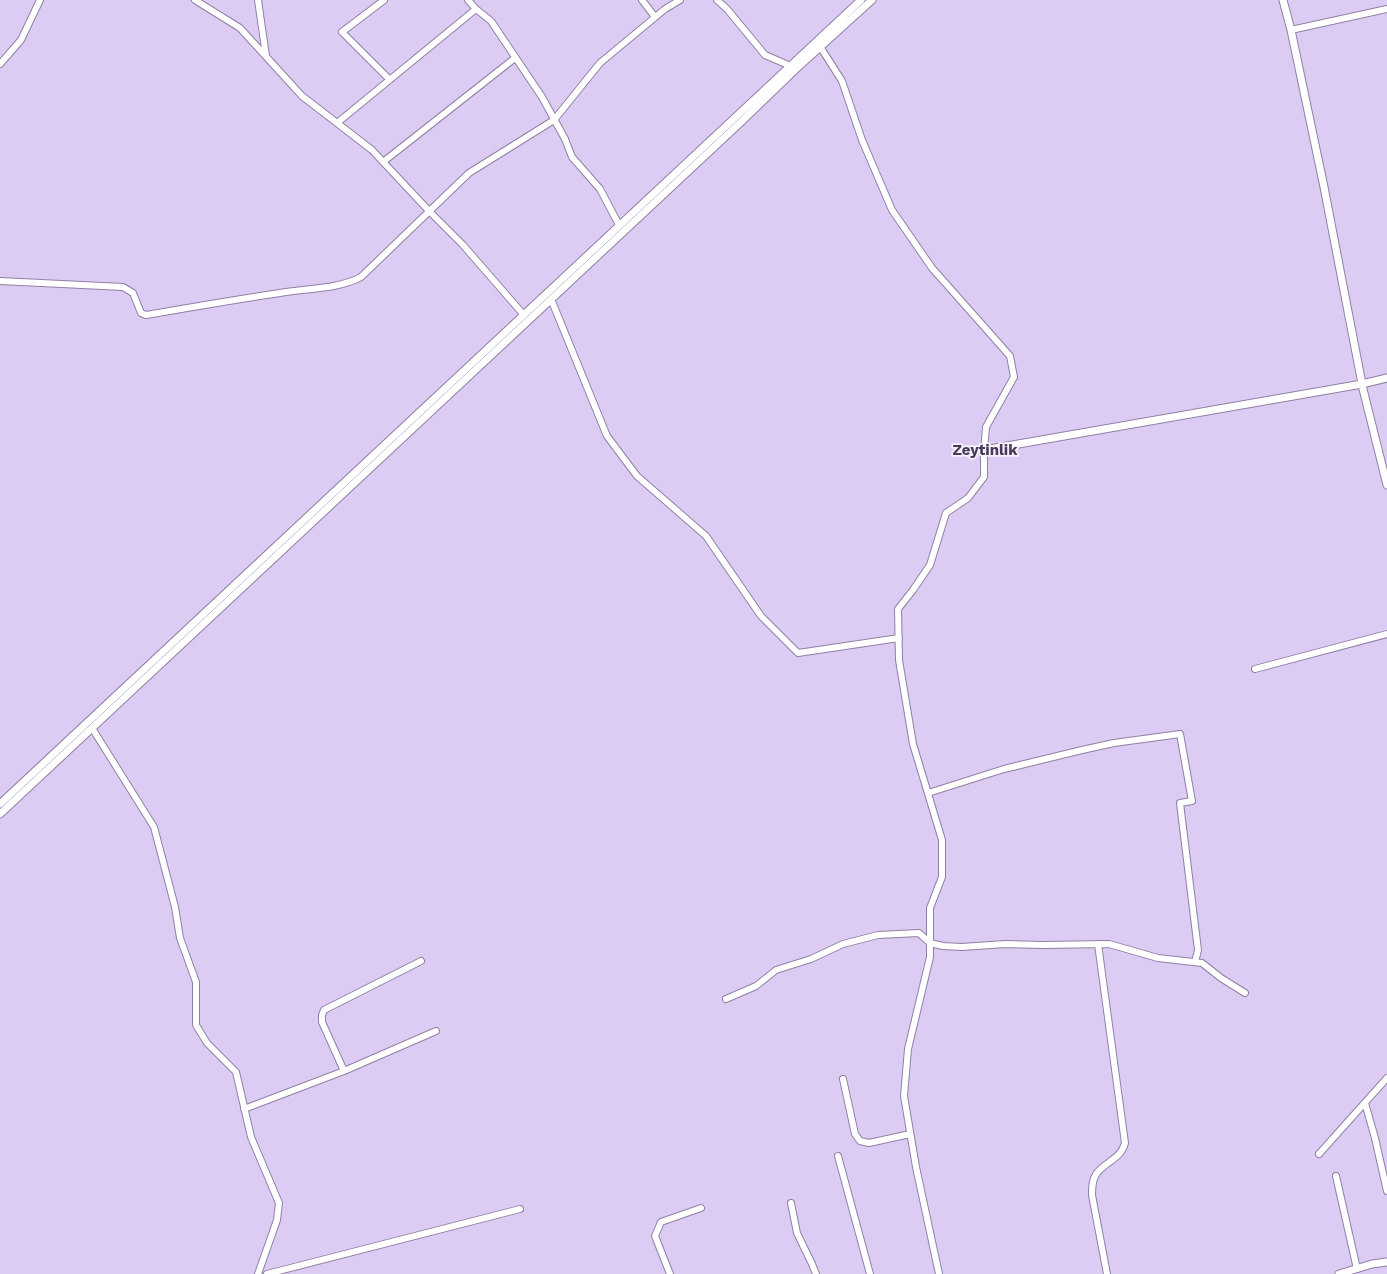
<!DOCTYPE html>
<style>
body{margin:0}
canvas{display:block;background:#dccbf3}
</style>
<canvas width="1387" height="1274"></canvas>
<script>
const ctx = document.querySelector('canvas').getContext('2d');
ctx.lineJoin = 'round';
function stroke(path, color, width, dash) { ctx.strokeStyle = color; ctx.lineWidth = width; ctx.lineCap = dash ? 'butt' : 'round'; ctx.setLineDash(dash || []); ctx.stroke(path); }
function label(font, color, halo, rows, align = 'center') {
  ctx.font = font + ' "Work Sans",sans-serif'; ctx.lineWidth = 3.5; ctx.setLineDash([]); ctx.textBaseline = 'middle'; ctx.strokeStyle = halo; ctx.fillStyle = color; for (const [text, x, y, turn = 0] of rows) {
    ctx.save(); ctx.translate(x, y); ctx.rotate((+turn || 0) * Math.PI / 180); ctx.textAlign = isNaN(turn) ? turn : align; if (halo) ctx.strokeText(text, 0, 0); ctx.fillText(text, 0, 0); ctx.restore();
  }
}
const minor = new Path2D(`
 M195 0 240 28 302 96 372 150 430 212 463 245 523 314
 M258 0 266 56
 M384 0 342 32 389 79
 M468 0 476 9
 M642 0 655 17
 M717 0 727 9 765 55 793 67
 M1291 30 1387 9
 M821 48 842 81 862 140 892 210 932 268 1010 356 1014 377 986 427 984 450V477L968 498 946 513 930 565 913 590 898 609 899 660 913 744 942 840V877L930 908V957L908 1049 904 1096 916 1167 939 1274
 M0 64 21 40 40 0
 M337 123 476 9 491 21 542 97 565 139 572 157 600 189 619 225
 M383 162 515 58
 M0 281 123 287 133 293 141 313 146 315C193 307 239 299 286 292 311 288 338 289 361 277L469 173 554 120 600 63 665 9 680 0
 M551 299 607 436 637 476 706 536 761 616 798 653 899 638
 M1255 669 1387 634
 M92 728 154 827 175 907 180 938 196 982V1025L207 1043 236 1072 251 1137 279 1203 277 1220 258 1274
 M928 793 1004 769 1082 750 1114 743 1180 734 1192 801 1180 803 1198 950 1195 962
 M1098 944 1125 1143C1121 1159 1106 1161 1097 1173 1092 1179 1092 1188 1092 1195L1107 1274
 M726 999 756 986 776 970 811 959 843 944 878 935 919 933 930 943 943 946 962 947 1005 944 1042 945 1109 944 1158 958 1202 963 1221 978 1245 993
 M344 1071 322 1022V1015L324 1010 421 961
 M843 1079 855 1134 860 1141 869 1143 910 1134
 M1365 1103 1375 1138 1387 1191
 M244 1109 344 1071 436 1031
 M1319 1154 1387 1078
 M838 1156 870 1274
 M1336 1176 1357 1269
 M791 1203 797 1233 812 1264 816 1274
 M267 1274 520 1209
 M670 1274 655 1236 661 1222 701 1208`);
const tertiary = new Path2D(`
 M1283 0 1291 30 1324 187 1363 389 1387 485
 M984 450 1362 384 1387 378
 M0 804 861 0
 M0 814 741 122 797 68 872 0
 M1339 1274 1372 1264 1387 1262`);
stroke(minor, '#9080a5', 8);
stroke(tertiary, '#9080a5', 9);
stroke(minor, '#fff', 6);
stroke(tertiary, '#fff', 7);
label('bold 15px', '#493a5a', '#f7f2ff', [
 ["Zeytinlik",985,451]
]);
</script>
